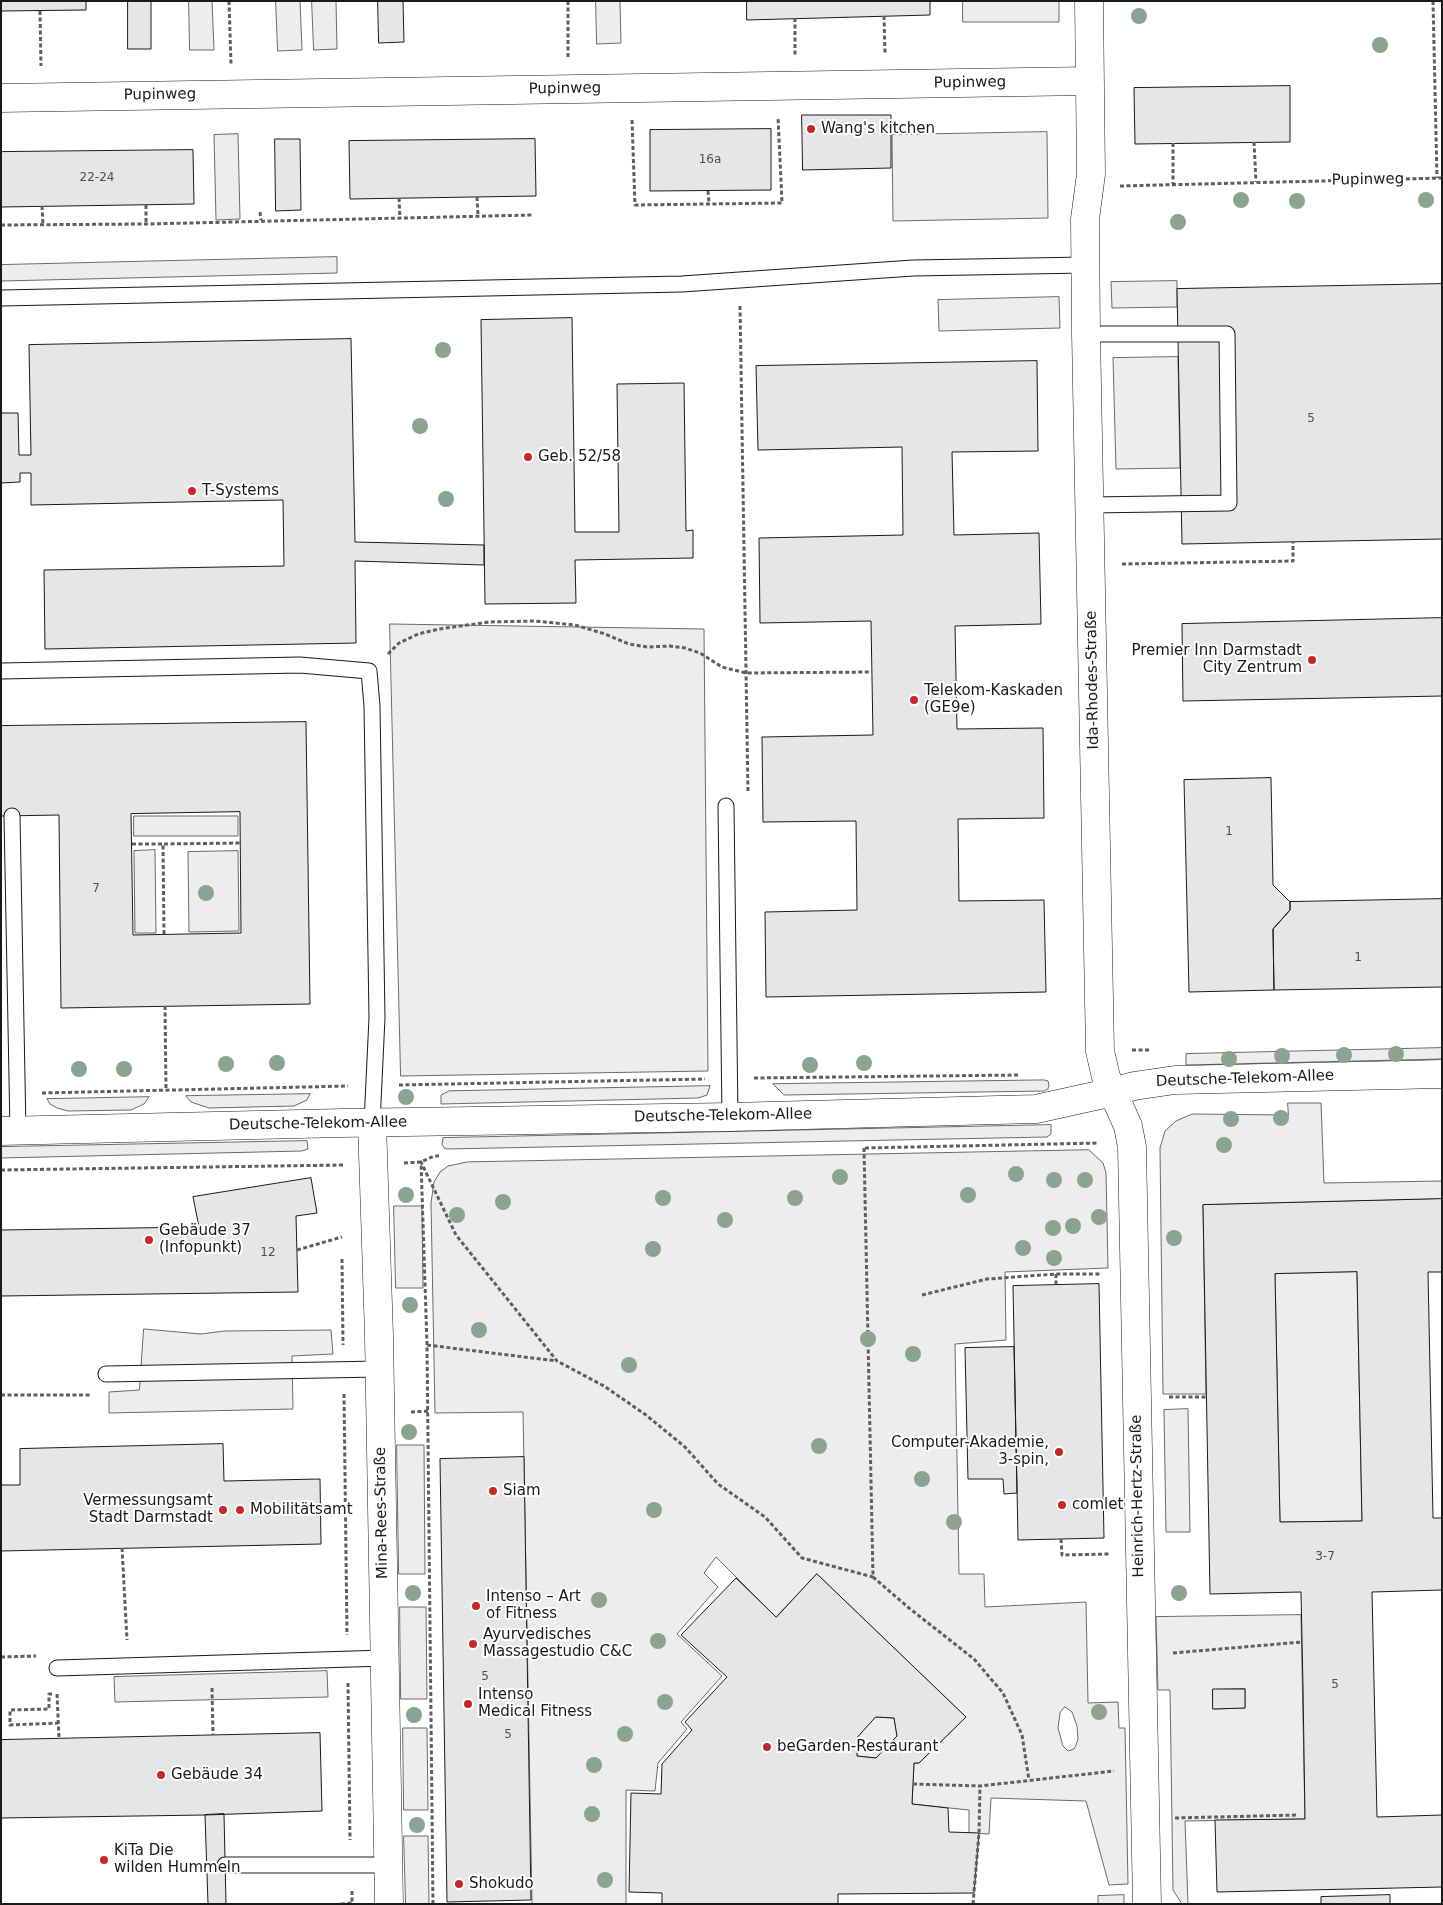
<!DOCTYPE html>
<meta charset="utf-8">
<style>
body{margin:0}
#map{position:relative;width:1443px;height:1905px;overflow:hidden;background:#fff;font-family:"DejaVu Sans",sans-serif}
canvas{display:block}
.frame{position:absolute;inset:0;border:2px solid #1a1a1a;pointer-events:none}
</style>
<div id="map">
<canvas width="1443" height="1905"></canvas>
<div class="frame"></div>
</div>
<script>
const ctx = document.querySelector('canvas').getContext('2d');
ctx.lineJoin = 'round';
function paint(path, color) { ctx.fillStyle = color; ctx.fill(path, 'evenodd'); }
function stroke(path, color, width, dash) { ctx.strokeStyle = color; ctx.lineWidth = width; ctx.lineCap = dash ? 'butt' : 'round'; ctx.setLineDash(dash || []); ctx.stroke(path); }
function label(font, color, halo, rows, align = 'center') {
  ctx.font = font + ' "DejaVu Sans",sans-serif'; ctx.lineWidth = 4; ctx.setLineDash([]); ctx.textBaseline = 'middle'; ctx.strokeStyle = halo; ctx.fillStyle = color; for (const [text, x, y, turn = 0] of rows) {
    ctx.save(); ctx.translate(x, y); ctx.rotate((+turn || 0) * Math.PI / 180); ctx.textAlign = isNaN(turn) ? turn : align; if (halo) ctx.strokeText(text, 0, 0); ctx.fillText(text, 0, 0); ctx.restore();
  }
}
const built = new Path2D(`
 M189 1H212L214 50H190Z
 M276 1H300L302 50 278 51Z
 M312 1H336L337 49 314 50Z
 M596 1H620L621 43 597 44Z
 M963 1H1059V22H963Z
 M1047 132 1048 218 893 221 892 135Z
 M238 134 240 219 216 220 214 135Z
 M337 257V273L1 281V265Z
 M1177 281V307L1112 308 1111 282Z
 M1059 297 1060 328 939 331 938 300Z
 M1178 357 1180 468 1116 469 1113 358Z
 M390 624 704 629 708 1071 401 1076Z
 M134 816H238V836H134Z
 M155 850 156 933H135L134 851Z
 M238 851 239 931 189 932 188 852Z
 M1442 1048V1059L1186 1065V1054Z
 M1044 1080 1048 1081 1049 1085 1048 1089 1044 1091 784 1095 773 1084Z
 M710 1086 707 1095 698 1098 441 1104V1095L449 1091Z
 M310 1094 307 1100 294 1106 209 1108 191 1102 186 1096Z
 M149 1097 144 1104 131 1110 68 1111 57 1108 50 1104 47 1099Z
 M1288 1103H1321L1324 1183 1442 1181V1199L1203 1205 1206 1394H1163L1160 1148 1165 1131 1176 1121 1192 1114 1288 1115Z
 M1051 1125V1134L1047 1137 447 1149 444 1148 442 1144 443 1138Z
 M307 1141 308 1149 302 1151 1 1158V1147Z
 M1089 1150 1103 1163 1106 1173 1108 1268 1005 1272 1006 1340 955 1344 959 1574H984L985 1607 1086 1602 1088 1703 1118 1702 1119 1728H1125L1128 1884 1109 1885 1086 1801 991 1798 989 1834 969 1833V1810L912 1804 914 1763H919L966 1717 817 1574 776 1617 716 1557 704 1573 718 1587 677 1634 722 1676 681 1722 687 1729 658 1763 655 1791 626 1790V1904H532L523 1412 435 1413 431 1203 434 1182 440 1172 448 1166 467 1162ZM1065 1707 1072 1712 1077 1726 1078 1739 1076 1745 1074 1749 1068 1751 1063 1746 1058 1728 1060 1713Z
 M394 1206H422L423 1288H396Z
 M1357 1272 1362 1521 1280 1522 1275 1274Z
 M144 1329 201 1334 224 1331 331 1330 333 1354 292 1356 293 1409 109 1413V1392L139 1390Z
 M1188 1409 1190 1532H1166L1164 1410Z
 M397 1445H424L425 1574H399Z
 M400 1607H426L427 1699H401Z
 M1301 1615 1305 1819 1185 1821 1188 1904H1182L1173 1890 1170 1690H1158L1156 1617ZM1245 1689V1708L1214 1709 1213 1690Z
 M327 1671 328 1697 115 1702 114 1677Z
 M876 1717 894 1718 897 1736 876 1758 857 1756V1738Z
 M403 1728H427L428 1810H404Z
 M404 1836H428L429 1904H406Z
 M1124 1895V1904H1098V1896Z`);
paint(built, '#ededed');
stroke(built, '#6a6a6a', 1);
const building = new Path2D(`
 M1 1H86V10L1 11Z
 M128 1H151V49H128Z
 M378 1H403L404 42 379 43Z
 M747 1H930V15L747 20Z
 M1290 86V142L1135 144 1134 88Z
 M802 115H891V168L803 170Z
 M771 129V190L650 191V130Z
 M275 139H300L301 210 276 211Z
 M535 139 536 196 350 199 349 141Z
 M193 150 194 204 1 207V152Z
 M1442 284V539L1182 544 1177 289Z
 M572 318 575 532H619L617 384 684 383 686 531 693 530V558L575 560 576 603 485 604 481 320Z
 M351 339 355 542 484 545V565L355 561 356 643 45 649 44 570 284 566 283 500 31 505V473H20V482L1 483V413H18L19 455H31L29 345Z
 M1037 361 1038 451 952 452 954 535 1039 533 1041 624 955 626 957 729 1043 728 1044 818 958 819 959 901 1044 900 1046 992 766 997 765 912 857 910 856 821 763 822 762 737 873 735 871 621 760 623 759 538 903 535 902 447 758 450 756 366Z
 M1442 618V696L1183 701 1182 624Z
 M306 722 310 1004 61 1008 59 815 1 816V726ZM240 812 241 933 133 935 131 814Z
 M1271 778 1273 885 1290 902V910L1273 929 1274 990 1189 992 1184 780Z
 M1442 899V987L1274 990 1273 929 1290 910V902Z
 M311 1178 317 1213 296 1216 298 1292 1 1296V1230L199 1227 193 1197Z
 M1442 1199V1272H1428L1433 1518H1442V1590L1372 1592 1377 1817 1442 1815V1887L1217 1892 1215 1820 1305 1819 1303 1687 1301 1592 1210 1594 1203 1205ZM1357 1272 1362 1521 1280 1522 1275 1274Z
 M1099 1284 1104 1538 1018 1540 1013 1286Z
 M1014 1347 1017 1493 1004 1494 1003 1479H968L965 1348Z
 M223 1444 224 1481 320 1479 321 1544 1 1551V1485H20V1449Z
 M524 1457 531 1900 447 1902 440 1459Z
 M817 1574 966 1717 919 1763H914L912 1804 948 1808 949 1832 979 1833 974 1893 838 1894V1904H662V1893L629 1892 631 1793 661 1794 662 1764 692 1730 685 1722 727 1677 681 1635 736 1578 776 1617ZM876 1717 894 1718 897 1736 876 1758 857 1756V1738Z
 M1213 1689H1245V1708L1213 1709Z
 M320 1733 322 1811 205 1815 1 1818V1740Z
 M224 1814 226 1904H208L205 1815Z
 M1390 1895V1904H1321V1897Z`);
paint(building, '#e6e6e6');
stroke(building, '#1a1a1a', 1);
const service = new Path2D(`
 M1 298 682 284 913 268 1086 265
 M1086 334H1227L1229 503 1090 505
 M1 671 300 665 369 671 372 706 377 1018 372 1123
 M726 806 730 1117
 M12 816 18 1131
 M106 1374 379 1369
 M57 1668 385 1658
 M225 1865H388`);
const minor = new Path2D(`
 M1089 1 1091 174 1085 219 1086 334 1100 1051 1106 1077 1128 1126 1132 1147 1147 1904
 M1 98 1089 81
 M372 1123 379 1336 389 1904`);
const primary = new Path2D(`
 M1 1131 342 1123 730 1117 1036 1109 1113 1092 1134 1086 1175 1080 1442 1074`);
stroke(service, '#1a1a1a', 17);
stroke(minor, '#1a1a1a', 29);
stroke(primary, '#1a1a1a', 29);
stroke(new Path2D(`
 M229 1 231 64
 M568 1V59
 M1433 1 1437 178
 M40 11 41 66
 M884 16 885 53
 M795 18V55
 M632 120 635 205 782 203 778 117
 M1254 142 1256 182
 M1173 143V184
 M1120 186 1442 178
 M708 191 709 204
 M477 197 478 216
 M399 198 400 218
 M146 205V224
 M42 206 43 225
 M260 212 261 220
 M1 225 146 224 532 215
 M740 306 748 792
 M1122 564 1293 561V542
 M388 654 399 643 418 634 439 629 489 622 535 621 575 625 605 634 629 644 647 647 670 646 685 648 700 653 722 667 746 673 872 672
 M132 844H163
 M164 934 163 844 240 843
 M165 1006 166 1090
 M1132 1050H1149
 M754 1078 1020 1075
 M399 1085 705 1079
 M42 1093 348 1086
 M864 1148 873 1577 909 1608 974 1659 1003 1693 1022 1735 1029 1780
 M865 1148 1099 1143
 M404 1163 421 1162 434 1156H439
 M1 1170 343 1165
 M297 1250 342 1237
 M342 1259 343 1345
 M1056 1274V1285
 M922 1295 987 1279 1056 1274H1102
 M427 1345 557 1361
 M344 1394 347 1635
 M1 1395H91
 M1169 1397H1206
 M411 1412 428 1411
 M1061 1539 1062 1555 1110 1554
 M122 1548 127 1640
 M1173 1653 1302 1642
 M1 1657 36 1656
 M348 1683 350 1840
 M212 1688 213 1735
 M52 1694H49V1709L10 1710V1725L58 1723
 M57 1694 59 1738
 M913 1784 980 1786 1114 1771
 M1175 1818 1298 1815
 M352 1891V1904
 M341 1904 352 1903
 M433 1904 427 1345 421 1162 456 1235 557 1361 604 1386 646 1415 685 1447 718 1484 765 1517 802 1558 873 1577
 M973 1904 979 1833 980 1786`), '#5f5f5f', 3, [4, 2.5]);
stroke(service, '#fff', 15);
stroke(minor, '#fff', 28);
stroke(primary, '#fff', 28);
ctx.fillStyle = '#8aa48f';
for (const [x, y] of [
 [1139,16],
 [1380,45],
 [1241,200],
 [1426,200],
 [1297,201],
 [1178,222],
 [443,350],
 [420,426],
 [446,499],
 [206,893],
 [1396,1054],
 [1344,1055],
 [1282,1056],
 [1229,1059],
 [277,1063],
 [864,1063],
 [226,1064],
 [810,1065],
 [79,1069],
 [124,1069],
 [406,1097],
 [1281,1118],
 [1231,1119],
 [1224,1145],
 [1016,1174],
 [840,1177],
 [1054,1180],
 [1085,1180],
 [406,1195],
 [968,1195],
 [663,1198],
 [795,1198],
 [503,1202],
 [457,1215],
 [1099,1217],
 [725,1220],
 [1073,1226],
 [1053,1228],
 [1174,1238],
 [1023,1248],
 [653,1249],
 [1054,1258],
 [410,1305],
 [479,1330],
 [868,1339],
 [913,1354],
 [629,1365],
 [409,1432],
 [819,1446],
 [922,1479],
 [654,1510],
 [954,1522],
 [413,1593],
 [1179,1593],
 [599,1600],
 [658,1641],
 [665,1702],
 [1099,1712],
 [414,1715],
 [625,1734],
 [594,1765],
 [592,1814],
 [417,1825],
 [605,1880]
]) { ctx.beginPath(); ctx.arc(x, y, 8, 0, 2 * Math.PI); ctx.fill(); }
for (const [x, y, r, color] of [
 [811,129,5,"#c62828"],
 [528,457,5,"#c62828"],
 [192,491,5,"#c62828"],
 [1312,660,5,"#c62828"],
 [914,700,5,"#c62828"],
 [149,1240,5,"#c62828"],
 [1059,1452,5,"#c62828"],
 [493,1491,5,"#c62828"],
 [1062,1505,5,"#c62828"],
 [223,1510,5,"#c62828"],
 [240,1510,5,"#c62828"],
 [476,1606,5,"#c62828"],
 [473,1644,5,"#c62828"],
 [468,1704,5,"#c62828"],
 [767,1747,5,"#c62828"],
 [161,1775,5,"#c62828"],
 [104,1860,5,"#c62828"],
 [459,1884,5,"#c62828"]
]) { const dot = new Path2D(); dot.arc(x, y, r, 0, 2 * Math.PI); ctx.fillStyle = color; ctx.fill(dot); stroke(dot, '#fff', 2); }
label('12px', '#4d4d4d', null, [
 ["16a",710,160],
 ["22-24",97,178],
 ["5",1311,419],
 ["1",1229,832],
 ["7",96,889],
 ["1",1358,958],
 ["12",268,1253],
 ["3-7",1325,1557],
 ["5",485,1677],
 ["5",1335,1685],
 ["5",508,1735]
]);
label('15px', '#1a1a1a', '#fff', [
 ["Pupinweg",970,83,-1],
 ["Pupinweg",565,89,-1],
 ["Pupinweg",160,95,-1],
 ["Pupinweg",1368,180,-1],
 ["Ida-Rhodes-Straße",1093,680,-91],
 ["Deutsche-Telekom-Allee",1245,1079,-2],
 ["Deutsche-Telekom-Allee",723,1116,-1],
 ["Deutsche-Telekom-Allee",318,1124,-1],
 ["Heinrich-Hertz-Straße",1138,1496,-91],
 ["Mina-Rees-Straße",382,1513,-91]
]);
label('15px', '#1a1a1a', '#fff', [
 ["Wang's kitchen",821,129],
 ["Geb. 52/58",538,457],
 ["T-Systems",202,491],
 ["Premier Inn Darmstadt",1302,651,"right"],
 ["City Zentrum",1302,668,"right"],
 ["Telekom-Kaskaden",924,691],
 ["(GE9e)",924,708],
 ["Gebäude 37",159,1231],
 ["(Infopunkt)",159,1248],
 ["Computer-Akademie,",1049,1443,"right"],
 ["3-spin,",1049,1460,"right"],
 ["Siam",503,1491],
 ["Vermessungsamt",213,1501,"right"],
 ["Stadt Darmstadt",213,1518,"right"],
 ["comlet",1072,1505],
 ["Mobilitätsamt",250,1510],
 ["Intenso – Art",486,1597],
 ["of Fitness",486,1614],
 ["Ayurvedisches",483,1635],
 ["Massagestudio C&C",483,1652],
 ["Intenso",478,1695],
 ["Medical Fitness",478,1712],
 ["beGarden-Restaurant",777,1747],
 ["Gebäude 34",171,1775],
 ["KiTa Die",114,1851],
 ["wilden Hummeln",114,1868],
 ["Shokudo",469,1884]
], 'left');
</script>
